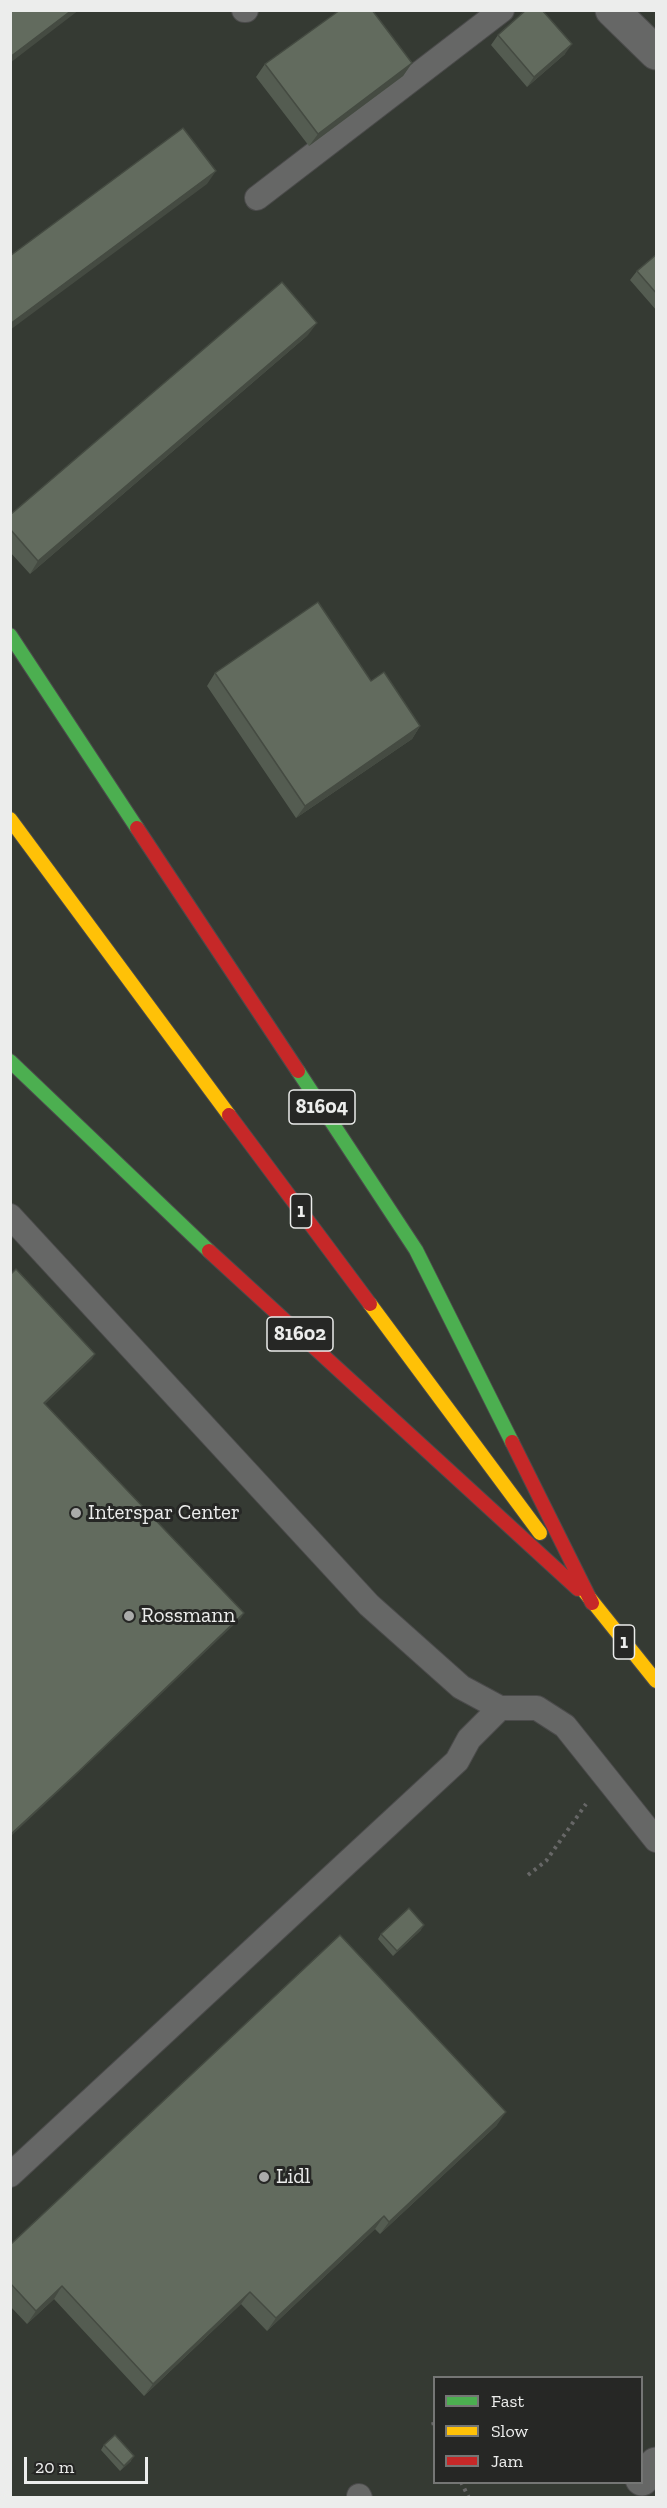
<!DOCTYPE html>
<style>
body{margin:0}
#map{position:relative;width:667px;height:2508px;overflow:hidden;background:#303030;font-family:"Zilla Slab",serif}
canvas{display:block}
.frame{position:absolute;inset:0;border:12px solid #ecedec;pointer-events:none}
.legend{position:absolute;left:433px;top:2376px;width:210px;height:108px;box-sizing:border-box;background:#262725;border:2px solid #757675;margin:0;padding:8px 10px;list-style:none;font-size:18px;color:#ecedec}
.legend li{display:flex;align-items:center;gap:12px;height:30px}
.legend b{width:30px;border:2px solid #757675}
.scale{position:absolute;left:24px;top:2457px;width:124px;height:27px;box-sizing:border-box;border:3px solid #ecedec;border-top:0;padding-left:8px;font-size:18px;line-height:21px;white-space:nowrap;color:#ecedec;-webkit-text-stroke:4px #262725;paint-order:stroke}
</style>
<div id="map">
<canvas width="667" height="2508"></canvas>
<div class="frame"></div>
<ul class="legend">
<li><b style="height:8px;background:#4caf50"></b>Fast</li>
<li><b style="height:8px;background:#ffc107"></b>Slow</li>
<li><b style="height:8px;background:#c62828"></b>Jam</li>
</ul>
<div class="scale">20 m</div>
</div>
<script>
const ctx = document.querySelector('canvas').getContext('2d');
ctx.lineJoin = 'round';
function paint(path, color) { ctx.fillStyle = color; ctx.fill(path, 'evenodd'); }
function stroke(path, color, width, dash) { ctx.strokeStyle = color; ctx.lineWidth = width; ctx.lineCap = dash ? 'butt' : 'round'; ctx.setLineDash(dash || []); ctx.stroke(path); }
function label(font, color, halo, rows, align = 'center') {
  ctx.font = font + ' "Zilla Slab",serif'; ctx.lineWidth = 6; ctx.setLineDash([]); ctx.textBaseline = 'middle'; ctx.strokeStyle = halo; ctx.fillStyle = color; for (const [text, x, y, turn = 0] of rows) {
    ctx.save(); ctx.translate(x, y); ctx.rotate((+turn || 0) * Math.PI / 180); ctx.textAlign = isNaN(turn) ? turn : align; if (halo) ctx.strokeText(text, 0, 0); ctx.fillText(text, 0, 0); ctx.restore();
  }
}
paint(new Path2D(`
 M11 11H656V2497L11 2498ZM434 2378H642V2482H434Z`), '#353a33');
const lane = new Path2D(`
 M244 10H246
 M257 198 502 10
 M10 1216 369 1605 461 1687 500 1708H537L565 1726 656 1840
 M10 2175 457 1761 469 1739 500 1708
 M359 2496 360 2498`);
const street = new Path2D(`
 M612 10 656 53
 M642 2479 656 2464`);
const fast = new Path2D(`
 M10 635 137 828
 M10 1061 209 1251
 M298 1071 416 1250 512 1442`);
const slow = new Path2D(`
 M10 819 229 1115
 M370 1304 540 1533
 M580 1586 656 1681`);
const jam = new Path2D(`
 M137 828 298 1071
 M229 1115 370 1304
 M209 1251 578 1589
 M512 1442 592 1603`);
stroke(lane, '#4b4b4b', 26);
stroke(street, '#4b4b4b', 35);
stroke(fast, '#4b4b4b', 16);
stroke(slow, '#4b4b4b', 16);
stroke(jam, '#4b4b4b', 16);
stroke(new Path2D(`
 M528 1875 546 1861 586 1804
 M433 2422 434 2426
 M461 2482 469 2498`), '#676767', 4, [3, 4.5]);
stroke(lane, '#666766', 24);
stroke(street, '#666766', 33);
stroke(fast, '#4caf50', 14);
stroke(slow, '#ffc107', 14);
stroke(jam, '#c62828', 14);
paint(new Path2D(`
 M498 35 565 54 527 87 491 45Z
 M412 63 403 76 309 146 256 77 265 64Z
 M657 254V311L630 280 637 271Z
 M308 335 30 574 10 552V515Z
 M215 673 371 681 420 726 412 739 296 818 207 686Z
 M421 1930 393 1956 378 1939 381 1934Z
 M497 2125 380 2234 375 2229 267 2331 241 2304 144 2396 54 2299 27 2324 10 2306V2245Z
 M104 2445 131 2461 120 2471 101 2450Z`), '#545c51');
paint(new Path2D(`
 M72 10H79L10 63V57Z
 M572 44 565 54 527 87 534 77Z
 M412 63 403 76 309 146 318 134Z
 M216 171 207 184 10 330V324Z
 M317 323 308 335 30 574 38 561Z
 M420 726 412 739 296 818 305 806Z
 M95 1354 92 1359 41 1408 44 1403Z
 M244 1613 241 1618 74 1777 10 1837V1835Z
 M424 1925 421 1930 393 1956 397 1951Z
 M506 2112 497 2125 380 2234 389 2222Z
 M384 2216 375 2229 267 2331 276 2318Z
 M62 2286 54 2299 27 2324 36 2311Z
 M250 2292 241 2304 144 2396 153 2384Z
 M134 2456 131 2461 120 2471 124 2466Z`), '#454b42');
const building = new Path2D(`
 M10 10H72L10 57Z
 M340 10H372L412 63 318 134 265 64Z
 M526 10H542L572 44 534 77 498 35Z
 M183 128 216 171 10 324V256Z
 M657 254V294L637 271Z
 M282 282 317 323 38 561 10 529V515Z
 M318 602 371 681 384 672 420 726 305 806 215 673Z
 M16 1269 95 1354 44 1403 244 1613 78 1772 10 1835V1275Z
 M409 1908 424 1925 397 1951 381 1934Z
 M340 1935 506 2112 389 2222 384 2216 276 2318 250 2292 153 2384 62 2286 36 2311 10 2283V2245Z
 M115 2435 134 2456 124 2466 104 2445Z`);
paint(building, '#626b5e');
stroke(building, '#454b42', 1.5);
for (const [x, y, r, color] of [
 [76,1513,6,"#aaabaa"],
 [129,1616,6,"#aaabaa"],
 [264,2177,6,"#aaabaa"]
]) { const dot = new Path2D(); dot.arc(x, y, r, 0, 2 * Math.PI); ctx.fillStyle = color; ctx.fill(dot); stroke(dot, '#262725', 2); }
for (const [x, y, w] of [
 [322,1107,66],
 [301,1211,21],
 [300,1334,66],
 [624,1642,21]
]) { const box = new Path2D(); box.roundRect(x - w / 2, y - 17, w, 34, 4.5); ctx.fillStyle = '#262725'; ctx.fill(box); stroke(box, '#ecedec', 1.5); }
label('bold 20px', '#ecedec', null, [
 ["81604",322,1107],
 ["1",301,1211],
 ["81602",300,1334],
 ["1",624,1642]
]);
label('21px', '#ecedec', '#262725', [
 ["Interspar Center",88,1513],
 ["Rossmann",141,1616],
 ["Lidl",276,2177]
], 'left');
</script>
